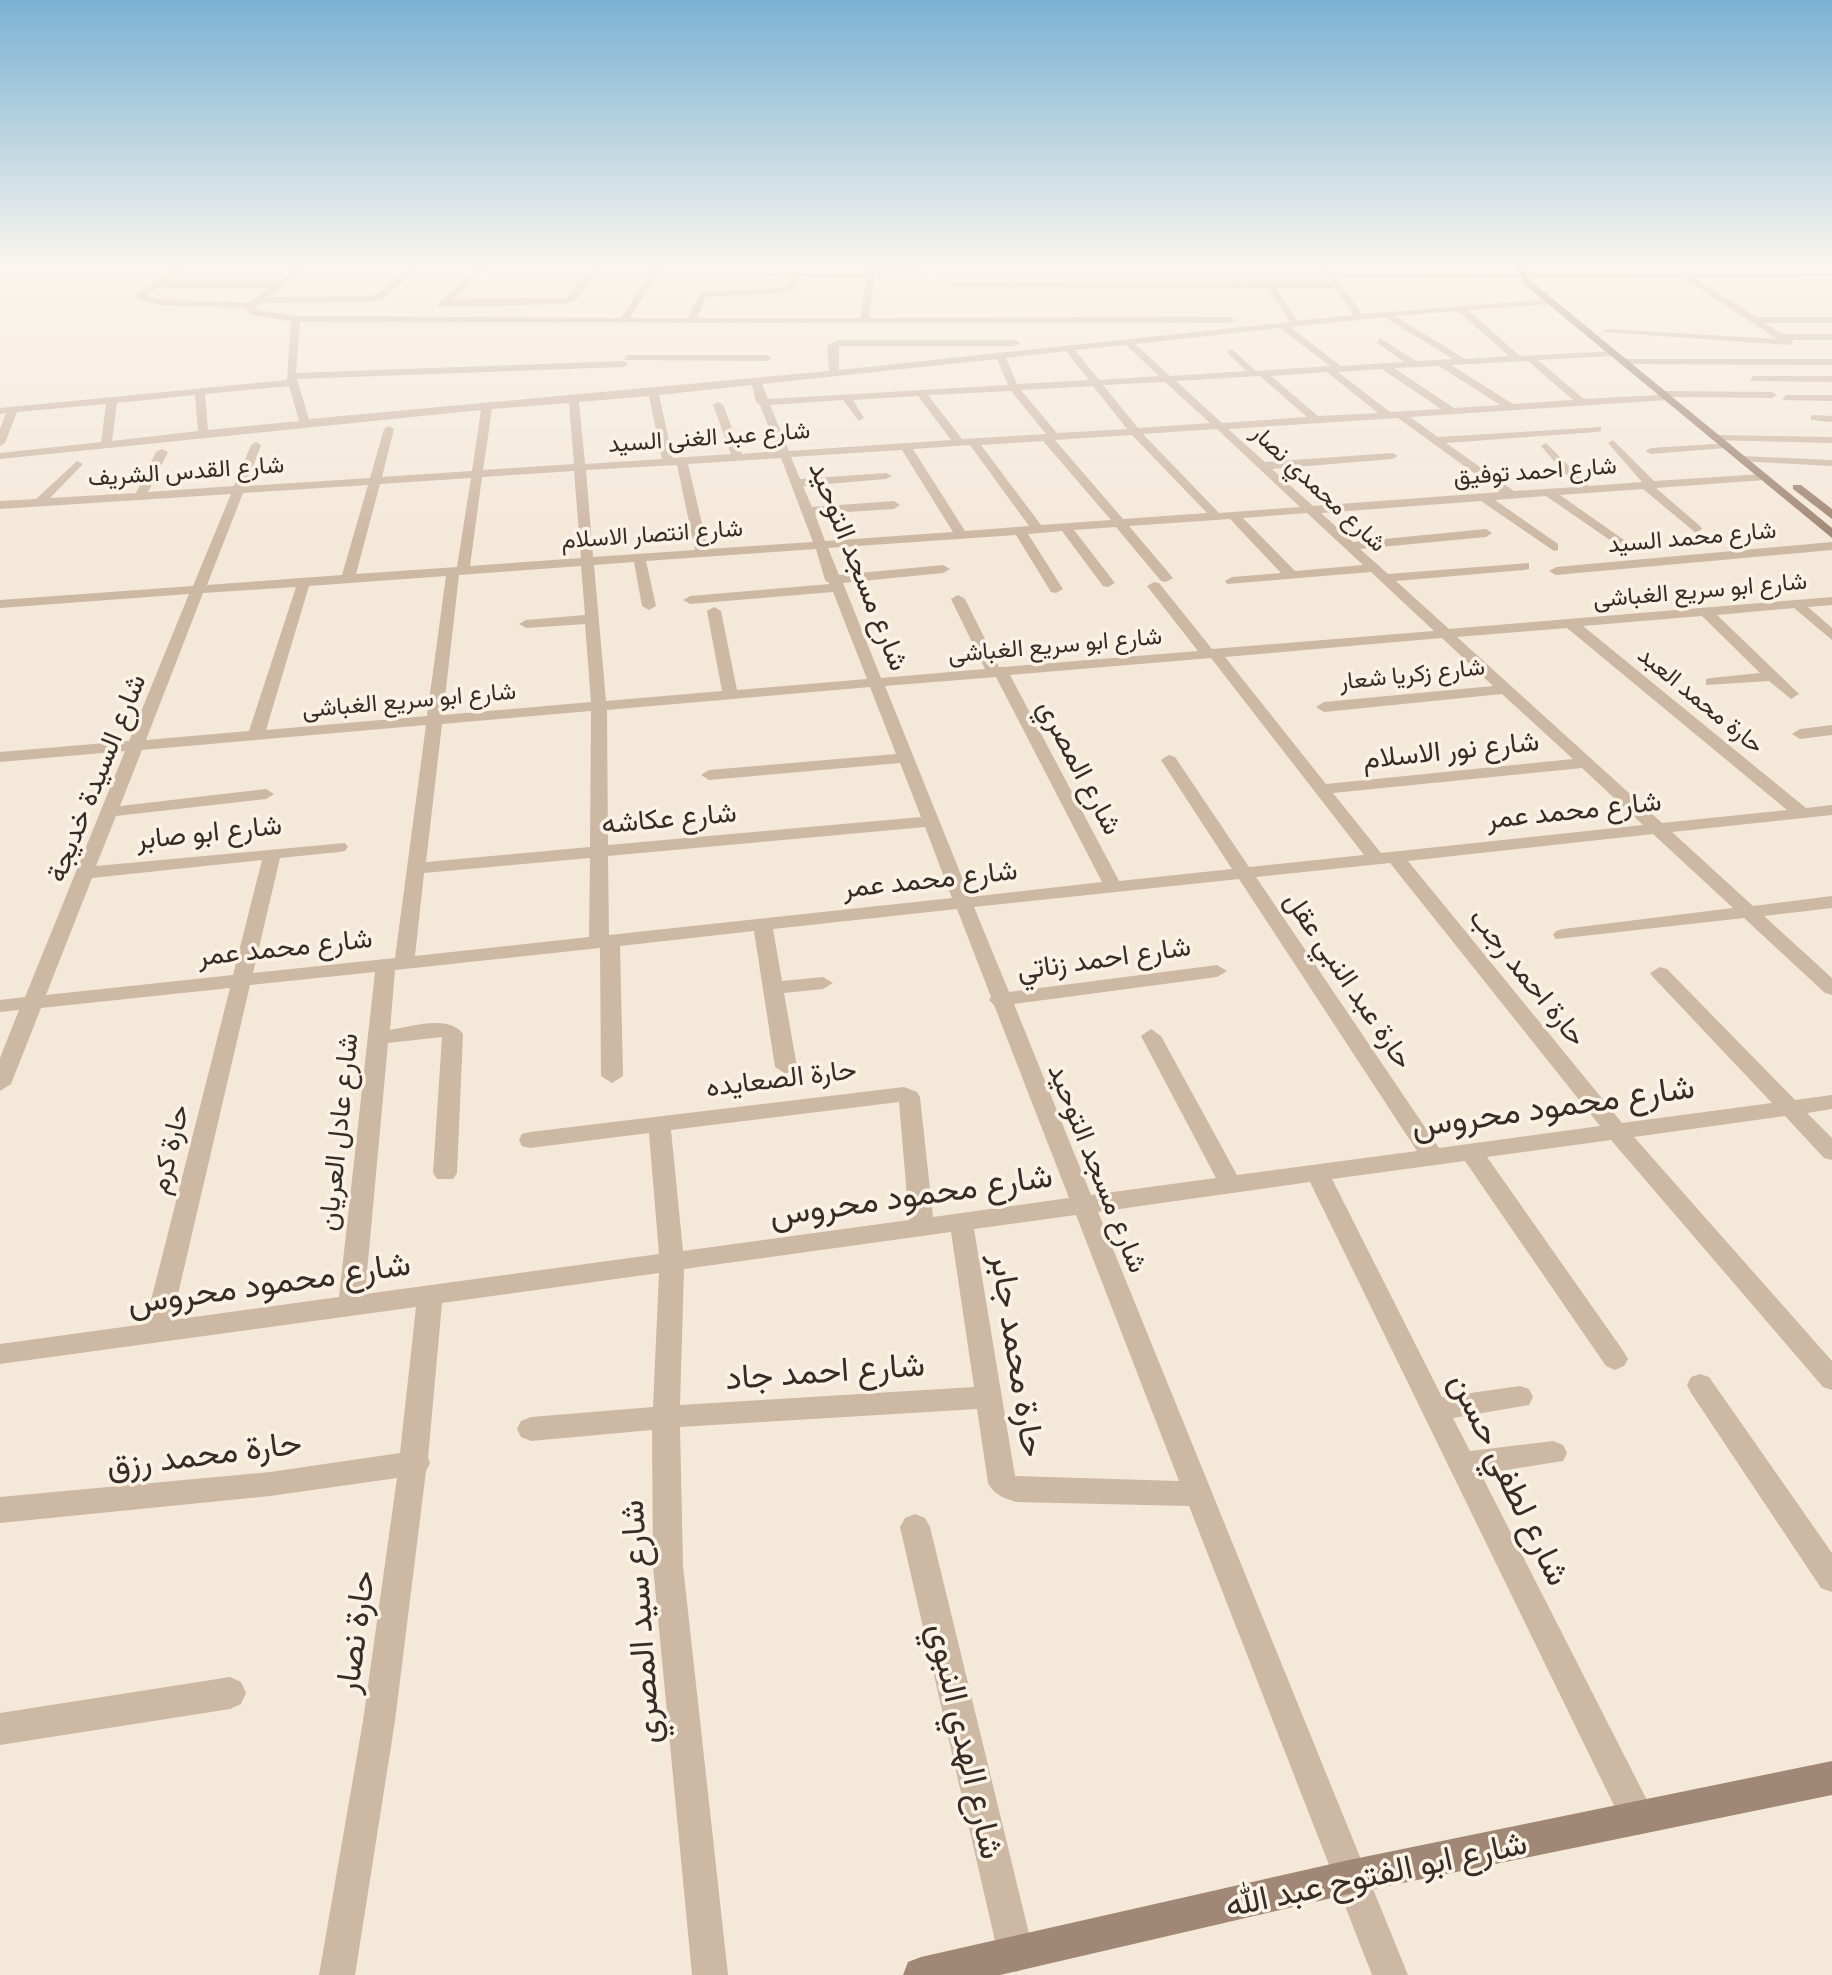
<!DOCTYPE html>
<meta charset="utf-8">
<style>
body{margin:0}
canvas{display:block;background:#f4e8d9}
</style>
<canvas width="1832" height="1975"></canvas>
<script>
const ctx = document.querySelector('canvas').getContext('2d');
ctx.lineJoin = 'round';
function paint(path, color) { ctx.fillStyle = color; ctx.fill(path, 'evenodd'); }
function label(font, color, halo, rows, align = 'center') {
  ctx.font = font + ' Ubuntu,Vazirmatn,sans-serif'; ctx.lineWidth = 7; ctx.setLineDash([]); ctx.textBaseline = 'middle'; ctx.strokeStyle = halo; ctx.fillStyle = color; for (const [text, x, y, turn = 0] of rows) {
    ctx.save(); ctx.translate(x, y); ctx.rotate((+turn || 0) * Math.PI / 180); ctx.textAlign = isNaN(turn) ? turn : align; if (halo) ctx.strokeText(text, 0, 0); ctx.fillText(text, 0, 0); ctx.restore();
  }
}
paint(new Path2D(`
 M309 263V267L268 297 370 296 378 294 415 263H493L452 299 565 298 597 264 664 263 659 271 867 274 869 263H877L876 270 956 272 875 274 869 318 1231 317 1235 320 1231 323 300 322 296 373 623 361 628 364 623 367 297 379 309 419 829 371 827 346 837 340H1015L1020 343 1015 346H839V370L1290 322 1267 288 949 287 952 283H1332L1317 263H1325L1333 274 1832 273V277L1695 278 1756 317H1832V323H1764L1782 334H1832V340H1791L1794 342 1789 345 1602 332 1607 329 1777 339 1684 278H1336L1362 314 1553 299 1550 304 1468 310 1520 356 1616 351 1613 356 1538 360 1584 399 1658 395 1663 391 1772 392 1777 395 1772 398 1673 397 1668 400 1410 417 1438 437 1601 427V431L1597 432 1446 443 1514 491 1577 487 1541 446 1546 443 1589 486 1642 482 1608 443 1613 440 1654 481 1764 474 1770 477 1764 480 1656 488 1700 526 1702 529 1696 533 1643 489 1560 495 1624 540V546L1620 547 1546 496 1495 500 1558 544V550L1554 551 1481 501 1321 513 1353 542 1486 529 1492 533 1486 537 1360 549 1388 574 1529 563V569L1524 570 1396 581 1449 629 1832 597V605L1808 607 1832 628V640L1794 608 1717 615 1796 691 1799 694 1791 699 1769 681 1706 685V679L1711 678 1760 673 1702 616 1583 626 1806 808 1832 805V815L1672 832 1753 906 1832 896V908L1764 916 1832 978V995L1825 993 1744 918 1556 939 1553 935 1556 931 1563 929 1733 908 1653 834 1408 861 1622 1123 1772 1103 1653 977 1650 973 1660 967 1667 969 1795 1100 1832 1095V1109L1807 1113 1832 1138V1160L1824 1158 1785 1116 1634 1137 1832 1361V1390L1823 1387 1611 1140 1487 1157 1624 1352 1628 1359 1624 1366 1615 1370 1606 1366 1465 1161 1332 1179 1442 1397 1520 1386 1529 1389 1533 1397 1529 1405 1453 1418 1470 1451 1553 1441 1563 1445 1567 1453 1563 1461 1481 1474 1650 1806 1655 1818 1650 1830 1638 1835 1626 1830 1310 1182 1098 1212 1408 1975H1372L1189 1506 1016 1502C1004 1498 994 1495 988 1483L977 1409 680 1427 683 1566 728 1975H692L653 1566 652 1430 531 1441 521 1437 517 1429 521 1421 531 1417 653 1407 659 1273 442 1303 428 1458 430 1463 426 1471 395 1721 355 1975H319L363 1721 397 1478 270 1496 0 1523V1497L270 1472 400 1453 416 1307 0 1364V1344L145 1324 230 988 41 1008 11 1084 0 1091V1058L19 1010 0 1012V1000L25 997 125 751 0 762V752L129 741 189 594 0 608V600L193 586 231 494 0 509V501L36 499 77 461 83 464 81 466 50 498 136 493 156 452 162 449 168 452 148 492 234 486 251 445 256 442 261 445 246 486 370 478 384 429 389 426 394 429 382 477 472 471 481 410 0 459V453L101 442 106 404 17 412 5 443 0 446V429L6 413 0 414V408L287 380 291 321 251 315 245 308 158 305 137 298V294L175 268H0V264ZM481 265 438 303V307L567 304 577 299 599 268 654 267 621 318 296 316 254 309 261 303 370 302 384 298 420 266ZM185 268H296L276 283H165ZM656 275 789 277 788 285 780 288 700 293 688 318H630ZM797 277 867 278 860 318H697L706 297 781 293 795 288ZM158 288H269L249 303 159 299 146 295ZM1276 288H1335L1354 315 1297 321ZM1458 311 1509 356 1465 359 1395 316ZM1384 317 1453 359 1416 361 1380 338 1377 343 1404 362 1341 366 1290 327ZM1280 328 1330 366 1256 371 1232 349 1227 352 1246 371 1170 376 1135 344ZM1126 345 1159 376 1099 380 1075 350ZM1066 351 1089 380 1017 384 1006 358ZM997 359 1008 385 768 399 762 384ZM1528 361 1573 400 1513 404 1451 365ZM1439 366 1500 405 1454 408 1394 368ZM1382 369 1441 409 1390 412 1338 372ZM1327 372 1378 413 1318 416 1271 376ZM1260 376 1307 417 1222 423 1176 381ZM1165 382 1210 423 1138 428 1103 385ZM752 385 756 402 760 405 778 451 742 454 723 405 718 402 713 405 731 454 673 458 659 395ZM289 386 299 421 208 430 205 394ZM1093 386 1127 429 1057 433 1021 390ZM1011 391 1046 434 962 439 928 395ZM195 395 198 431 112 441 117 403ZM649 396 662 459 585 464 579 402ZM918 396 951 440 789 451 770 405 843 400 859 421 864 418 853 400ZM569 403 574 464 483 470 492 409ZM1398 418 1500 492 1313 506 1272 469 1392 459 1398 456 1392 453 1265 462 1228 429ZM1217 429 1300 507 1219 513 1143 434ZM1132 435 1207 513 1123 519 1055 440ZM1043 441 1111 520 1041 525 981 445ZM970 445 1029 526 965 531 913 449ZM902 450 953 532 825 541 815 514 894 509 900 505 894 501 812 507 803 486 886 479 892 476 886 473 800 479 791 457ZM781 458 813 542 708 549 688 464ZM677 465 695 550 593 557 586 470ZM574 471 581 558 470 566 482 477ZM471 478 457 567 356 574 380 484ZM368 485 342 575 207 585 243 493ZM1307 513 1363 565 1295 571 1243 518ZM1230 519 1281 573 1232 577 1225 581 1227 584 1371 572 1434 631 1212 649 1159 583 1154 582 1147 586 1198 651 1003 667H999L965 599 958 595 951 599 985 669 881 678 843 583 943 573 950 569 943 565 839 575 828 548 1016 535 1051 592 1056 593 1063 589 1028 534 1062 531 1103 586 1108 587 1115 583 1074 530 1116 527 1161 581 1166 582 1173 578 1129 526ZM816 549 825 580 830 584 690 596 683 600 690 604 833 592 867 679 737 690 721 611 714 607 707 611 722 691 606 701 594 565 634 562 642 606 649 610 656 606 646 561ZM581 566 585 615 526 620 519 624 526 628 585 624 591 702 443 715 459 575ZM446 576 427 716 266 730 309 586ZM296 587 249 731 146 740 203 593ZM1567 628 1787 810 1662 823 1457 637ZM1442 638 1493 686 1324 702 1316 707 1324 712 1502 694 1573 759 1326 784 1225 657ZM1211 658 1364 855 1249 867 1175 757 1169 755 1161 760 1232 869 1119 881 1010 675ZM996 677 1102 882 970 897 885 686ZM870 687 896 754 709 770 701 775 709 780 900 763 921 817 608 845 607 710ZM591 711 590 847 426 862 442 724ZM426 725 395 958 253 973 280 858 339 852 345 851 348 847 345 843 96 866 116 816 266 799 274 794 266 789 120 806 142 750ZM1582 768 1643 825 1381 853 1333 793ZM925 827 952 898 609 935 608 856ZM590 858 589 937 415 956 424 873ZM262 860 233 975 46 995 92 878ZM1390 863 1600 1126 1439 1148 1256 877ZM1239 879 1417 1151 1237 1175 1161 1036 1151 1029 1141 1036 1216 1178 1091 1195 1014 1004 1217 977 1227 971 1217 965 1009 992 974 907ZM957 909 991 997 989 1000 994 1005 1069 1198 933 1217 920 1097 917 1092 904 1087 530 1132 522 1134 519 1140 522 1146 530 1148 649 1133 659 1254 365 1294 388 1043 442 1037 433 1173 437 1179H453L457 1173 463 1034C448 1014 411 1027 390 1030L395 970 600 948 601 1076 612 1083 623 1076 620 946 754 931 775 1067 786 1074 797 1067 784 993 823 989 833 983 823 977 782 981 773 929ZM375 972 339 1297 172 1320 250 985ZM899 1102 909 1220 683 1251 671 1130ZM1076 1215 1179 1481 1015 1476 974 1229ZM951 1232 974 1387 680 1405 684 1269Z
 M627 355H767L772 358 767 361 624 360Z
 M1624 359H1832V365L1621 364Z
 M1753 376H1832V382L1750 381Z
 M1786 395H1832V401L1782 400Z
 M1815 415 1832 416V422L1811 420V416Z
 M1716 435 1832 437V443L1712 440 1711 438Z
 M1729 443 1730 445 1725 448 1651 454 1645 451 1651 448Z
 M1742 456 1832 460V466L1738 461V457Z
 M1832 542V550L1556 575 1549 571 1556 567Z
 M1832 725V735L1800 739 1792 734 1800 729Z
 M1700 1374 1709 1377 1832 1553V1592L1821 1588 1691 1393 1687 1385 1691 1377Z
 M915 1514 925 1518 930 1527 1034 1954 1029 1967 1016 1972 1003 1967 998 1954 900 1527 905 1518Z
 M230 1677 241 1682 246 1693 241 1704 230 1709 0 1745V1713Z`), '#cdb8a4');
paint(new Path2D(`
 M1517 268H1523L1531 281 1832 528V538L1525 285Z
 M1793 485H1801L1832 509V519L1793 489Z
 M1832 1761V1795L1349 1894 1000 1975H903L908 1962 921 1957 1349 1860Z`), '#a18775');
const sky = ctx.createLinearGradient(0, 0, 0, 539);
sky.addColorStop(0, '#7ab2d3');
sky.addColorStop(0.49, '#faf5ee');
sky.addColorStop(1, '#faf5ee00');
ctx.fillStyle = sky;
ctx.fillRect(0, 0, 1832, 539);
label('24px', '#382c26', '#fbf2e6', [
 ["شارع عبد الغنى السيد",709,437,-4],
 ["شارع القدس الشريف",186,471,-4],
 ["شارع احمد توفيق",1535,471,-4],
 ["شارع محمدي نصار",1319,488,43],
 ["شارع انتصار الاسلام",652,534,-4],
 ["شارع محمد السيد",1692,537,-5],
 ["شارع ابو سريع الغباشى",1700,590,-5],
 ["شارع ابو سريع الغباشى",1055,645,-5],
 ["شارع زكريا شعار",1412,674,-6],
 ["شارع ابو سريع الغباشى",409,700,-5],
 ["حارة محمد العبد",1701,700,39]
]);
label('28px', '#382c26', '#fbf2e6', [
 ["شارع مسجد التوحيد",859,566,68],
 ["شارع نور الاسلام",1451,750,-6],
 ["شارع المصري",1080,767,62],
 ["شارع السيدة خديجة",96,778,-68],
 ["شارع محمد عمر",1574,810,-6],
 ["شارع عكاشه",669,818,-5],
 ["شارع ابو صابر",209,832,-6],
 ["شارع محمد عمر",930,879,-6],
 ["شارع محمد عمر",285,947,-6],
 ["شارع احمد زناتي",1104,958,-8],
 ["حارة احمد رجب",1528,977,51],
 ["حارة عبد النبي عقل",1349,980,56],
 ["حارة الصعايده",781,1078,-7],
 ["شارع عادل العريان",338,1132,-84],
 ["حارة كرم",169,1149,-76],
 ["شارع مسجد التوحيد",1098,1168,68]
]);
label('34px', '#382c26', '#fbf2e6', [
 ["شارع محمود محروس",1553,1106,-8],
 ["شارع محمود محروس",911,1195,-8],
 ["شارع محمود محروس",269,1283,-8],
 ["حارة محمد جابر",1018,1355,81],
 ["شارع احمد جاد",825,1371,-4],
 ["حارة محمد رزق",204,1454,-7],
 ["شارع لطفي حسن",1510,1479,64],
 ["شارع سيد المصري",640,1622,-94],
 ["حارة نصار",355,1632,-82],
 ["شارع الهدي النبوي",966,1741,77],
 ["شارع ابو الفتوح عبد الله",1376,1874,-12]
]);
</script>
